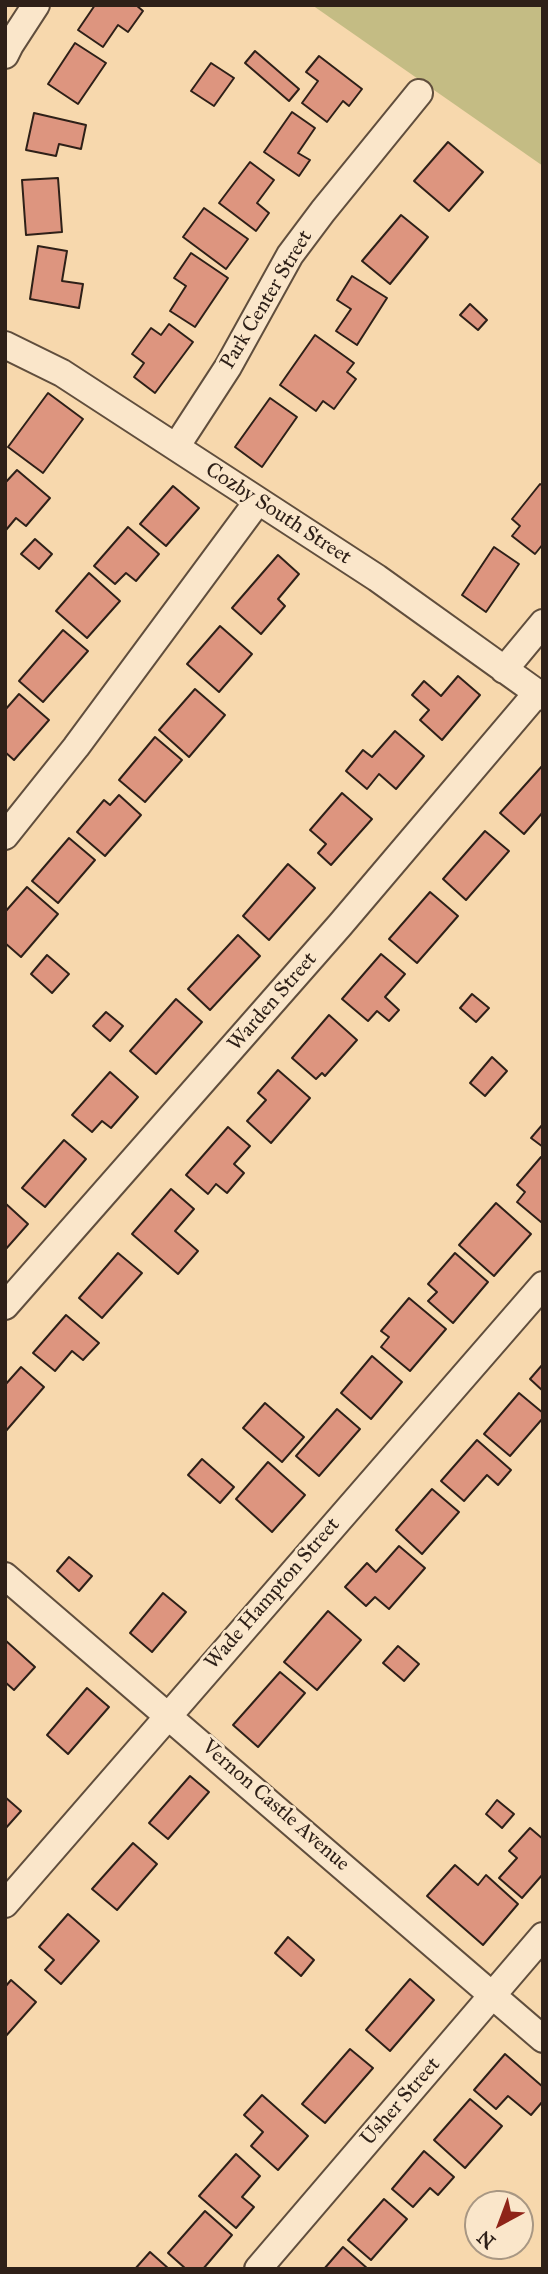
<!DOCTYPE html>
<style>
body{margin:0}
#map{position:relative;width:548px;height:2274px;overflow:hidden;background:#f7d8ad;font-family:"IM FELL Great Primer",serif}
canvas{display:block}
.frame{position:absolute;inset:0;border:7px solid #2e2018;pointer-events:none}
.north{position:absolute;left:464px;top:2190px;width:70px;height:70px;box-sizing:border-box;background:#fae6ca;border:2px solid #a89783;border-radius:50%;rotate:221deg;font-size:19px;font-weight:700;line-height:28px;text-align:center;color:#2e2018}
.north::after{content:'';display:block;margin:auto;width:24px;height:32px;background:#8f2418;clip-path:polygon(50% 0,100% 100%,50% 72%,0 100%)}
</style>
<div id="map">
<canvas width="548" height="2274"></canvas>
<div class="frame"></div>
<div class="north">N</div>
</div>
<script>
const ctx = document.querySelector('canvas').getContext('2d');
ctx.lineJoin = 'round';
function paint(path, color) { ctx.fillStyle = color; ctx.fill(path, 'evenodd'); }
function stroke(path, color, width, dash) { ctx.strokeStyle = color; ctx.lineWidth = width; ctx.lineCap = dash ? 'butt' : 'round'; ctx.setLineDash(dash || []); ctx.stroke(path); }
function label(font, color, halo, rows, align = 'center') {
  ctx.font = font + ' "IM FELL Great Primer",serif'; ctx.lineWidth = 6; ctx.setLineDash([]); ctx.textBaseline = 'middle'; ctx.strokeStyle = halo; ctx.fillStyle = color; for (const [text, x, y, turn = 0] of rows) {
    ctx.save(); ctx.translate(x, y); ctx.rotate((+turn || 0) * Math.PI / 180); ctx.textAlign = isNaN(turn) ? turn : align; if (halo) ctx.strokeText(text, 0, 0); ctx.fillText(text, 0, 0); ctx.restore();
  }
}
paint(new Path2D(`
 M312 5H543V166Z`), '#c4bc84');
const building = new Path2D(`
 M95 5H136L143 11 128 32 118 25 103 47 78 30Z
 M75 43 106 63 78 104 48 84Z
 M255 51 299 89 289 101 245 63Z
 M319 56 362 89 349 106 343 101 327 122 302 103 318 81 306 72Z
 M211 63 234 78 214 106 191 91Z
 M292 112 315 128 298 153 310 160 299 176 264 152Z
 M34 113 86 125 81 149 59 144 56 156 26 150Z
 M448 142 483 172 449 211 414 181Z
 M250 162 274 180 257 203 269 213 256 231 219 203Z
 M58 178 62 232 26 235 22 180Z
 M204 208 248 239 226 269 183 237Z
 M401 215 428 237 390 284 362 261Z
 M38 246 67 251 62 281 83 284 79 308 30 299Z
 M191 253 228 278 195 327 170 311 186 286 174 278Z
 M352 276 387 298 357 345 336 331 351 309 337 300Z
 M470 304 487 320 478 330 460 315Z
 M169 324 193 342 155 393 134 377 144 363 132 354 151 328 161 335Z
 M315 335 354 363 347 372 356 379 334 409 323 401 316 411 280 385Z
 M48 393 83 419 43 473 8 447Z
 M270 398 297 417 262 467 235 447Z
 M17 470 50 498 26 526 16 518 6 530 5 483Z
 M540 484 543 486V544L535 554 512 536 520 526 512 519Z
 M173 486 199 508 166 546 140 524Z
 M128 527 159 554 136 581 126 573 115 584 94 566Z
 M35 539 52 554 39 569 21 554Z
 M494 547 519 564 486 612 462 595Z
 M278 555 299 574 278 599 285 606 261 634 232 608Z
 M89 573 120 601 87 638 56 611Z
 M220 626 252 654 219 692 187 664Z
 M63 630 88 651 43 702 19 681Z
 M458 676 480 695 442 740 420 720 429 710 412 695 424 681 441 696Z
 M195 689 225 715 189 757 159 730Z
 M19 694 49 720 14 760 5 752V710Z
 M395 731 424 756 396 789 379 774 367 789 346 771 363 750 372 757Z
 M155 737 182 760 145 802 119 780Z
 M543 765V812L524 834 500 813Z
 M342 793 372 819 331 865 318 853 326 844 310 830Z
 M119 795 141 815 105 856 77 832 104 800 110 805Z
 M485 831 509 851 466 900 443 879Z
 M69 838 95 860 58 903 32 881Z
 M288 864 315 888 269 940 243 916Z
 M27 887 58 914 21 957 5 943V912Z
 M430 892 458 916 417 963 389 939Z
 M238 935 260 956 210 1010 188 989Z
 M381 954 405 974 385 997 399 1010 389 1021 377 1011 368 1021 342 999Z
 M47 955 69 974 52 993 31 974Z
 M472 994 489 1008 476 1022 460 1008Z
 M176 999 202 1022 156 1074 130 1051Z
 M106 1012 123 1026 110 1041 93 1026Z
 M329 1015 357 1040 325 1076 322 1073 316 1079 292 1058Z
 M492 1057 507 1071 485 1096 470 1083Z
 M278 1070 310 1098 271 1143 247 1121 266 1100 258 1093Z
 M110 1072 138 1097 111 1128 102 1121 92 1132 72 1115Z
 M543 1124V1147L531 1138Z
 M228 1127 250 1146 234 1164 244 1173 227 1193 216 1184 208 1194 186 1175Z
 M64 1140 86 1159 45 1207 22 1188Z
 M541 1157 543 1159V1220L541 1222 517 1202 525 1192 517 1185Z
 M171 1189 194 1209 175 1231 198 1251 178 1274 132 1234Z
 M5 1203 28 1224 5 1250Z
 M496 1203 531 1234 494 1276 459 1245Z
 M118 1253 142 1273 102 1318 79 1298Z
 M455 1253 488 1282 453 1323 428 1301 437 1292 428 1284Z
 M409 1298 446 1329 410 1371 381 1347 389 1337 381 1331Z
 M66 1315 99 1343 83 1360 72 1351 55 1371 33 1353Z
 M372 1356 402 1382 371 1419 341 1393Z
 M543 1364V1391L530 1379Z
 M21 1367 44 1387 5 1432V1385Z
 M519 1393 543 1413V1418L510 1456 484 1434Z
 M265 1403 304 1437 282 1462 243 1428Z
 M337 1409 360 1429 319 1476 296 1456Z
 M477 1440 511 1470 498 1485 487 1475 464 1501 441 1481Z
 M202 1459 234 1487 220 1503 188 1475Z
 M268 1462 305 1495 272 1532 236 1499Z
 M432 1489 459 1512 422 1554 396 1530Z
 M399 1546 425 1568 389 1609 375 1597 366 1606 345 1587 367 1563 376 1572Z
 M69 1557 92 1576 79 1591 57 1571Z
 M163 1593 186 1612 152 1652 130 1633Z
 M328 1611 361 1640 317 1690 284 1662Z
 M5 1640 35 1667 14 1690 5 1682Z
 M398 1646 419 1664 404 1681 383 1663Z
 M280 1672 305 1693 258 1747 233 1725Z
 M87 1688 109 1707 68 1754 47 1735Z
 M190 1776 209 1792 168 1839 149 1823Z
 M5 1797 21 1811 5 1829Z
 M497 1800 514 1814 502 1828 486 1814Z
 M530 1828 543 1839V1874L522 1898 499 1878 517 1858 509 1851Z
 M133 1843 157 1864 117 1910 92 1889Z
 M455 1865 478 1885 486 1875 518 1904 483 1945 427 1896Z
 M68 1914 99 1941 61 1984 45 1970 54 1960 39 1947Z
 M288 1937 314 1960 301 1976 275 1953Z
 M410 1979 434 2000 390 2051 366 2030Z
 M11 1980 36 2002 5 2037V1987Z
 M350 2049 373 2068 325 2123 302 2104Z
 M505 2054 543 2087V2101L531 2115 508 2096 496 2109 474 2090Z
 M262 2095 308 2136 278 2170 251 2146 263 2132 244 2115Z
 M470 2099 502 2126 465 2168 434 2140Z
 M424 2151 454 2177 438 2195 430 2188 413 2207 392 2189Z
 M236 2154 260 2176 242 2197 254 2207 236 2228 199 2196Z
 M384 2199 407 2219 371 2260 348 2240Z
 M205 2211 232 2235 203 2269H186L168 2253Z
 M343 2247 368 2269H324Z
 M150 2252 169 2269H135Z`);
paint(building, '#dd957f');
stroke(building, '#2e2018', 2);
const minor = new Path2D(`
 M5 55 10 45 36 5
 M5 345 62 373 377 578 543 697
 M176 447 228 367 290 255 323 211 419 93
 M504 670 543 623
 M5 836 76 747 258 501
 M5 1306 340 925 537 693
 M5 1576 543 2039
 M5 1904 543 1285
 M258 2269 543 1936`);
stroke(minor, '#604e3d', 30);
stroke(minor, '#fae6ca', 26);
label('21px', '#2e2018', '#fae6ca', [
 ["Park Center Street",267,300,-59],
 ["Cozby South Street",278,514,33],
 ["Warden Street",273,1002,-49],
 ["Wade Hampton Street",273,1594,-49],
 ["Vernon Castle Avenue",275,1806,41],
 ["Usher Street",401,2102,-49]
]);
</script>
